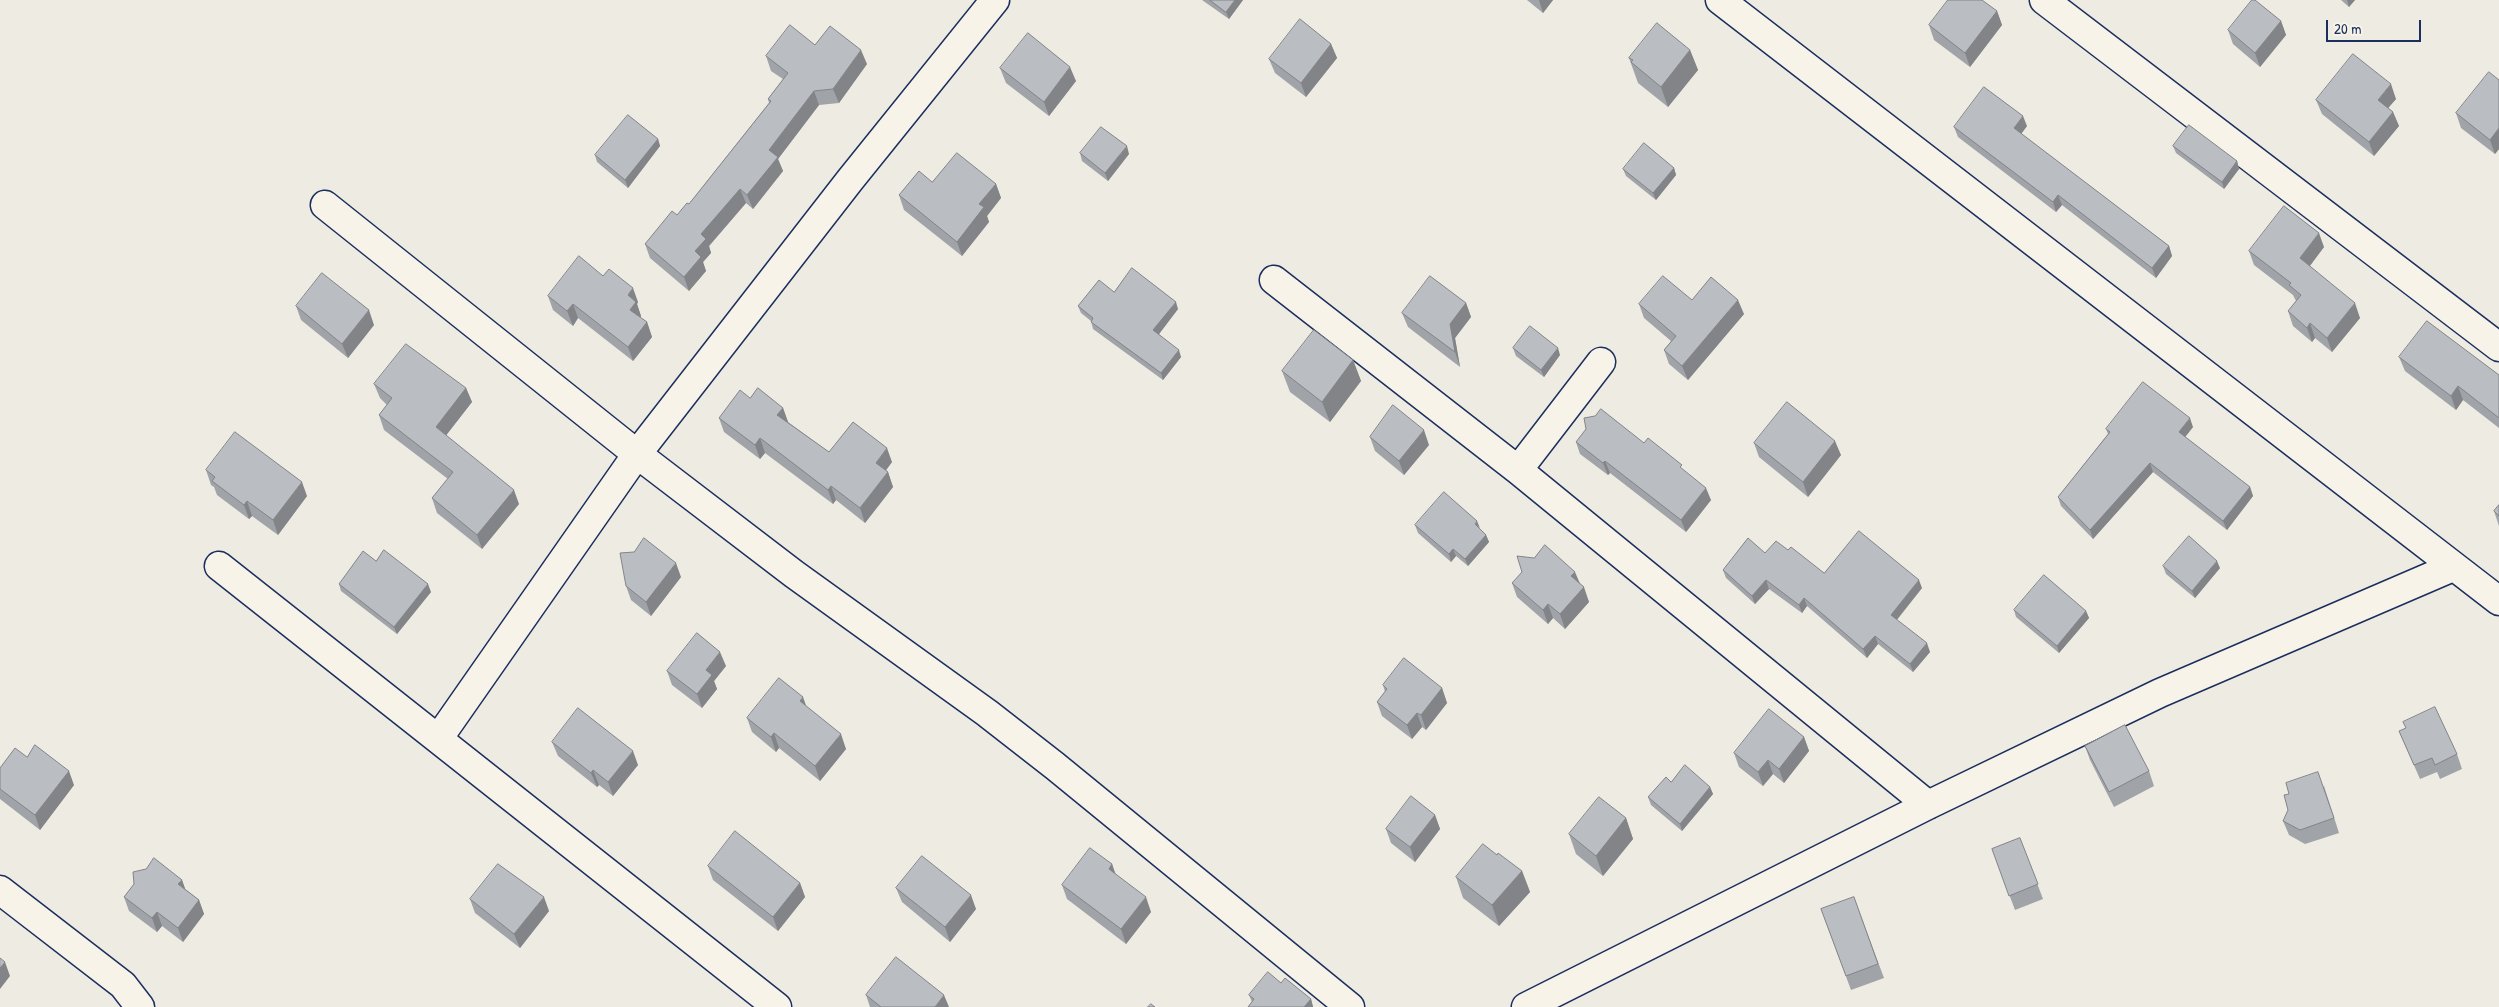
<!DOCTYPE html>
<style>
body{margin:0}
#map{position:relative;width:2499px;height:1007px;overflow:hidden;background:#eeebe2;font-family:"Patrick Hand",sans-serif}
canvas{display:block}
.scale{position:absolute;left:2326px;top:20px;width:95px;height:22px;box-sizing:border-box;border:2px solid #1b2f5e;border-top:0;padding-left:6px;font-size:15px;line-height:18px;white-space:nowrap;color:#1b2f5e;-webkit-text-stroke:4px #f7f3e8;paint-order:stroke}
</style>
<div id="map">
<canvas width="2499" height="1007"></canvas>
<div class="scale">20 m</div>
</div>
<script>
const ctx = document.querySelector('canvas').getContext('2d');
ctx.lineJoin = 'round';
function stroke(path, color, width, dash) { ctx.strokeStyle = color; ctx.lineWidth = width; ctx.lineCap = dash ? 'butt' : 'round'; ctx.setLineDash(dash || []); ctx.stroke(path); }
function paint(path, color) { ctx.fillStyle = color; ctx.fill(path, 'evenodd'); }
const minor = new Path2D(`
 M1720 0 2499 601
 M2044 0 2499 347
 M325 205 637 454 794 574 987 713 1055 766 1350 1007
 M1274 280 1518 470 1928 805
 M1518 470 1601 362
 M219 566 438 739
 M0 890 123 985 140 1007
 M777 1007 438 739 637 454 850 180 995 0
 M1526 1007 1928 805 2160 693 2453 567`);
stroke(minor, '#1b2f5e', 31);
stroke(minor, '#f7f3e8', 28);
paint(new Path2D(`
 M1202 0H1243L1229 19Z
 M1527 0H1553L1543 13Z
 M2341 0H2355L2349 7Z
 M1997 11 2002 25 1970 67 1934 40 1929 25Z
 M2281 21 2286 35 2260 67 2233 44 2228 30Z
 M1331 44 1337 58 1306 97 1275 73 1269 59Z
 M815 45 867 64 839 103 819 105 778 159 783 171 753 209 746 203 709 246 711 253 703 262 706 271 689 291 650 258 645 244 689 204 769 103 768 99 783 79 771 71 766 56Z
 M1690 50 1698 70 1668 107 1638 83 1629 58Z
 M1000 68 1076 81 1049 116 1006 83Z
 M2499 80V149L2495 154 2461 128 2456 113Z
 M2396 99 2388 108 2393 112 2399 126 2374 156 2322 114 2316 100Z
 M2027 126 2021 134 2169 246 2172 256 2156 278 2062 205 2056 212 1958 137 1954 127Z
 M658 139 660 146 628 188 597 162 595 155Z
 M2173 146 2237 161 2239 169 2224 189 2176 153Z
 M1080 153 1129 154 1108 181 1082 161Z
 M1674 168 1676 175 1656 200 1626 176 1623 169Z
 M932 182 996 184 1001 198 987 216 989 222 962 256 904 210 899 195Z
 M2324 247 2310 266 2360 318 2332 352 2315 338 2312 342 2293 326 2288 311 2296 301 2293 295 2254 265 2249 251Z
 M1114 292 1178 309 1159 334 1181 357 1163 380 1093 329 1091 321 1081 313 1078 306Z
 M548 296 638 302 637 304 641 316 640 318 647 322 652 337 633 361 578 318 573 326 553 310Z
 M1466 303 1471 317 1455 338 1460 367 1408 327 1402 313Z
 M1639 304 1744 314 1688 380 1669 364 1664 350 1671 341 1644 318Z
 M296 306 374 325 348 358 301 320Z
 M1513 348 1560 355 1544 377 1516 356Z
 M2399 357 2499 375V428L2463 400 2456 410 2405 371Z
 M1353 360 1361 381 1330 422 1290 392 1282 371Z
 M374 384 466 388 472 402 446 435 519 504 482 549 437 513 432 498 448 479 384 430 379 415 387 405 380 398Z
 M750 398 783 408 788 422 829 452 892 462 886 470 888 472 893 487 865 523 836 500 833 504 765 453 760 459 724 432 719 418Z
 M2193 427 2185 437 2250 487 2253 496 2227 530 2153 472 2093 539 2061 506 2058 497 2108 434 2106 429Z
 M1370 437 1429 445 1404 475 1375 451Z
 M1576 442 1644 443 1711 500 1686 532 1610 473 1608 475 1580 454Z
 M1754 443 1841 455 1808 497 1759 457Z
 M206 470 307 496 278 535 252 516 249 519 217 495 214 487 211 485Z
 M2499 505V526L2494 511Z
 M1415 525 1480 529 1486 535 1489 542 1468 566 1456 556 1451 562 1418 533Z
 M1788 550 1824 573 1922 588 1897 620 1930 652 1913 672 1878 644 1867 658 1807 606 1802 613 1769 589 1755 604 1726 578 1723 570 1765 553Z
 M376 561 431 592 397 634 341 591 339 584Z
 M2163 566 2220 568 2195 598 2166 574Z
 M681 577 651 616 631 600 626 586Z
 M1512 583 1580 584 1589 602 1565 629 1553 618 1548 624 1517 597Z
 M2014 610 2086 611 2089 618 2059 653 2016 617Z
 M726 666 714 681 717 689 702 708 672 685 667 671Z
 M1383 685 1442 688 1447 703 1426 730 1422 727 1412 739 1382 716 1377 702 1385 692Z
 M807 707 846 749 820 781 779 748 776 752 752 732 747 718Z
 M2399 731 2457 754 2462 769 2440 779 2437 772 2420 779 2405 745Z
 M1804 737 1809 751 1784 783 1773 774 1763 786 1739 767 1734 753Z
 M552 742 638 765 613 796 599 785 597 787 558 756Z
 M2085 746 2149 771 2154 786 2114 807 2090 760Z
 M27 757 74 785 40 830 0 799V768Z
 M1671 782 1710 787 1713 794 1682 831 1651 805 1648 797Z
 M2324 786 2339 833 2305 844 2289 835 2283 821Z
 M1435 815 1440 829 1415 862 1391 843 1386 829Z
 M1626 818 1633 839 1603 876 1576 854 1569 834Z
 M2020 838 2043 899 2015 910 1992 849Z
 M1112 864 1115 874 1151 912 1126 944 1067 899 1062 885Z
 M708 866 800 883 805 897 778 931 713 880Z
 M1522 871 1530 892 1499 926 1463 898 1456 877Z
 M182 880 185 889 199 900 204 914 183 942 162 926 157 932 129 911 124 897Z
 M896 888 976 909 950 942 902 902Z
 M1854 897 1884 978 1851 990 1821 909Z
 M470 899 549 911 520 948 475 913Z
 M866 995 949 1007H870Z
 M1249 995 1311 999 1313 1007H1248L1252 1002Z`), '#a0a3a7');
paint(new Path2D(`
 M1235 0H1243L1229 19 1226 12Z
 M1539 0H1553L1543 13Z
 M2347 0H2355L2349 7Z
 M1997 11 2002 25 1970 67 1965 53Z
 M2281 21 2286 35 2260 67 2255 53Z
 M1331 44 1337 58 1306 97 1301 83Z
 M861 50 867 64 839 103 833 89Z
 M1690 50 1698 70 1668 107 1661 87Z
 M1070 67 1076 81 1049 116 1044 102Z
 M2391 84 2396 99 2383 114 2378 100Z
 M814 91 819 105 778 159 783 171 753 209 747 195 769 150Z
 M2393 112 2399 126 2374 156 2369 142Z
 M2023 116 2027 126 2018 138 2014 128Z
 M2499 128V149L2495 154 2490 140Z
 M658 139 660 146 628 188 625 180Z
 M1127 146 1129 154 1108 181 1105 173Z
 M2237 161 2239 169 2224 189 2222 182Z
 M1674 168 1676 175 1656 200 1653 193Z
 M996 184 1001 198 987 216 989 222 962 256 957 242 979 204Z
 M740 189 746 203 709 246 711 253 703 262 706 271 689 291 684 277 695 251 701 234Z
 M2058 195 2062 205 2056 212 2053 202Z
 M2319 233 2324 247 2305 272 2300 258Z
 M2169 246 2172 256 2156 278 2152 268Z
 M633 288 638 302 637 304 641 316 635 324 630 310 628 295Z
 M1738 300 1744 314 1688 380 1682 366Z
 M1176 302 1178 309 1156 338 1153 330Z
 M1466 303 1471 317 1455 338 1460 367 1455 352 1450 324Z
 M2355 303 2360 318 2332 352 2327 338Z
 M573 304 578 318 573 326 567 311Z
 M369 310 374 325 348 358 342 344Z
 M647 322 652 337 633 361 628 347Z
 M2310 323 2315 338 2312 342 2307 328Z
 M1558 348 1560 355 1544 377 1541 370Z
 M1179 350 1181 357 1163 380 1161 373Z
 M1353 360 1361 381 1330 422 1322 402Z
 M2458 386 2463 400 2456 410 2451 396Z
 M466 388 472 402 441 442 436 427Z
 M783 408 788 422 782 429 777 415Z
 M2190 418 2193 427 2182 441 2179 432Z
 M1424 430 1429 445 1404 475 1399 461Z
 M760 438 765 453 760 459 755 445Z
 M1835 441 1841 455 1808 497 1803 482Z
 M887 448 892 462 881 477 876 463Z
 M1605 461 1610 473 1608 475 1603 463Z
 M2150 463 2153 472 2093 539 2090 530Z
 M888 472 893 487 865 523 860 508Z
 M302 482 307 496 278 535 273 520Z
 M831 486 836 500 833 504 828 490Z
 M2250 487 2253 496 2227 530 2223 521Z
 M1706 488 1711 500 1686 532 1681 520Z
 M514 490 519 504 482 549 477 535Z
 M247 501 252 516 249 519 244 505Z
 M1477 521 1480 528 1475 524Z
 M1486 535 1489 542 1468 566 1465 559Z
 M1453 549 1456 556 1451 562 1449 554Z
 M2217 561 2220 568 2195 598 2192 591Z
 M676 563 681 577 651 616 646 602Z
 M1575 572 1581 586 1571 576Z
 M1766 580 1769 589 1755 604 1752 596Z
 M1919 580 1922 588 1894 623 1891 615Z
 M428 584 431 592 397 634 394 627Z
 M1584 587 1589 602 1565 629 1560 614Z
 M1804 598 1807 606 1802 613 1799 605Z
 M1548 604 1553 618 1548 624 1543 610Z
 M2086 611 2089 618 2059 653 2057 646Z
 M1875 636 1878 644 1867 658 1863 649Z
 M1927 643 1930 652 1913 672 1910 664Z
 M720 652 726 666 714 681 717 689 702 708 697 694 706 670Z
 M1442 688 1447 703 1426 730 1421 715Z
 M803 697 808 711 800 701Z
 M1417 713 1422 727 1412 739 1407 725Z
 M774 733 779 748 776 752 771 737Z
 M841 734 846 749 820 781 815 766Z
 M1804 737 1809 751 1784 783 1779 769Z
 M633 751 638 765 613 796 608 782Z
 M1768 760 1773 774 1763 786 1758 772Z
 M593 770 599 785 597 787 591 773Z
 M69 771 74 785 40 830 35 815Z
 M1710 787 1713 794 1682 831 1680 824Z
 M1435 815 1440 829 1415 862 1410 847Z
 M1626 818 1633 839 1603 876 1596 856Z
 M1112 864 1117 878 1109 869Z
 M1522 871 1530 892 1499 926 1492 905Z
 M182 880 187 894 178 884Z
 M800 883 805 897 778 931 773 917Z
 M971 895 976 909 950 942 945 927Z
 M544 897 549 911 520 948 514 934Z
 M1146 897 1151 912 1126 944 1121 929Z
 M199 900 204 914 183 942 178 928Z
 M157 912 162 926 157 932 152 918Z
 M5 962 10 976 0 989V968Z
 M944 995 949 1007H935Z
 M1311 999 1313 1007H1304Z`), '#828488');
const building = new Path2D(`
 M1210 0H1235L1226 12Z
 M1948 0H1982L1997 11 1965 53 1929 25Z
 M2252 0H2255L2281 21 2255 53 2228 30Z
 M1300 19 1331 44 1301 83 1269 59Z
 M1657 23 1690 50 1661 87 1631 62 1633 60 1629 58Z
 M790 25 815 45 830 26 861 50 833 89 814 91 769 150 778 157 747 195 740 189 701 234 706 239 695 251 701 257 684 277 645 244 672 211 677 215 687 203 689 204 771 101 768 99 788 73 766 56Z
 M1028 33 1070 67 1044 102 1000 68Z
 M2353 54 2391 84 2378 100 2393 112 2369 142 2316 100Z
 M2489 72 2499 80V128L2490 140 2456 113Z
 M1984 87 2023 116 2014 128 2169 246 2152 268 2058 195 2053 202 1954 127Z
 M628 115 658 139 625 180 595 155Z
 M2189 125 2237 161 2222 182 2173 146Z
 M1101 127 1127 146 1105 173 1080 153Z
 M1644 143 1674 168 1653 193 1623 169Z
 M957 153 996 184 979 204 984 207 957 242 899 195 919 171 932 182Z
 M2284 206 2319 233 2300 258 2355 303 2327 338 2310 323 2307 328 2288 311 2301 295 2289 285 2291 283 2249 251Z
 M579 256 603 276 609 269 633 288 628 295 636 302 630 310 647 322 628 347 573 304 567 311 548 296Z
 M1132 268 1176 302 1153 330 1179 350 1161 373 1091 322 1093 318 1078 306 1099 280 1114 292Z
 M322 273 369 310 342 344 296 306Z
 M1430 276 1466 303 1450 324 1455 352 1402 313Z
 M1663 276 1692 300 1711 277 1738 300 1682 366 1664 350 1676 336 1639 304Z
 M2427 321 2499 375V418L2458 386 2451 396 2399 357Z
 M1530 326 1558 348 1541 370 1513 348Z
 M1314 330 1353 360 1322 402 1282 371Z
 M406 344 466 388 436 427 514 490 477 535 432 498 453 472 379 415 392 398 374 384Z
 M2143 382 2190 418 2179 432 2250 487 2223 521 2150 463 2090 530 2058 497 2110 432 2106 429Z
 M758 388 783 408 777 415 829 452 853 422 887 448 876 463 888 472 860 508 831 486 828 490 760 438 755 445 719 418 740 390 750 398Z
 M1787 402 1835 441 1803 482 1754 443Z
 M1393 405 1424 430 1399 461 1370 437Z
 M1601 409 1644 443 1648 438 1682 465 1680 467 1706 488 1681 520 1605 461 1603 463 1576 442 1586 429 1584 418 1595 416Z
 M235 432 302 482 273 520 247 501 244 505 212 481 215 477 206 470Z
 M1444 492 1477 521 1475 524 1486 535 1465 559 1453 549 1449 554 1415 525Z
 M2499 505V516L2494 511Z
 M1859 531 1919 580 1891 615 1927 643 1910 664 1875 636 1863 649 1804 598 1799 605 1766 580 1752 596 1723 570 1748 538 1765 553 1776 541 1788 550 1791 547 1824 573Z
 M2189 536 2217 561 2192 591 2163 566Z
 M644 538 676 563 646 602 626 586 620 553 634 552Z
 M1545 545 1575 572 1571 576 1584 587 1560 614 1548 604 1543 610 1512 583 1522 572 1517 556 1534 558Z
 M384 550 428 584 394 627 339 584 363 551 376 561Z
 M2044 575 2086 611 2057 646 2014 610Z
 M697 633 720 652 706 670 712 675 697 694 667 671Z
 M1404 658 1442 688 1421 715 1417 713 1407 725 1377 702 1387 689 1383 685Z
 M779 678 803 697 800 701 841 734 815 766 774 733 771 737 747 718Z
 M2435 707 2457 754 2435 765 2432 758 2414 765 2399 731 2406 728 2403 722Z
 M578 708 633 751 608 782 593 770 591 773 552 742Z
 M1769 709 1804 737 1779 769 1768 760 1758 772 1734 753Z
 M2125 725 2149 771 2109 792 2085 746Z
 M35 745 69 771 35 815 0 789V768L15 748 27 757Z
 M1685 765 1710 787 1680 824 1648 797 1666 777 1671 782Z
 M2318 772 2334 818 2300 830 2283 821 2288 810 2284 795 2289 794 2286 783Z
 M1411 796 1435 815 1410 847 1386 829Z
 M1599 797 1626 818 1596 856 1569 834Z
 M735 831 800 883 773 917 708 866Z
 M2020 838 2038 884 2009 896 1992 849Z
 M1483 844 1497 855 1498 853 1522 871 1492 905 1456 877Z
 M1090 848 1112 864 1109 869 1146 897 1121 929 1062 885Z
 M922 856 971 895 945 927 896 888Z
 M154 858 182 880 178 884 199 900 178 928 157 912 152 918 124 897 134 884 133 872 146 869Z
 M498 864 544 897 514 934 470 899Z
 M1854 897 1878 964 1846 976 1821 909Z
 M896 957 944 995 935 1007H881L866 995Z
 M0 958 5 962 0 968Z
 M1268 972 1281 983 1285 978 1311 999 1304 1007H1248L1254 999 1249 995Z
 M1151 1004 1155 1007H1148Z`);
paint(building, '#babdc2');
stroke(building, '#828488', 1);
</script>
